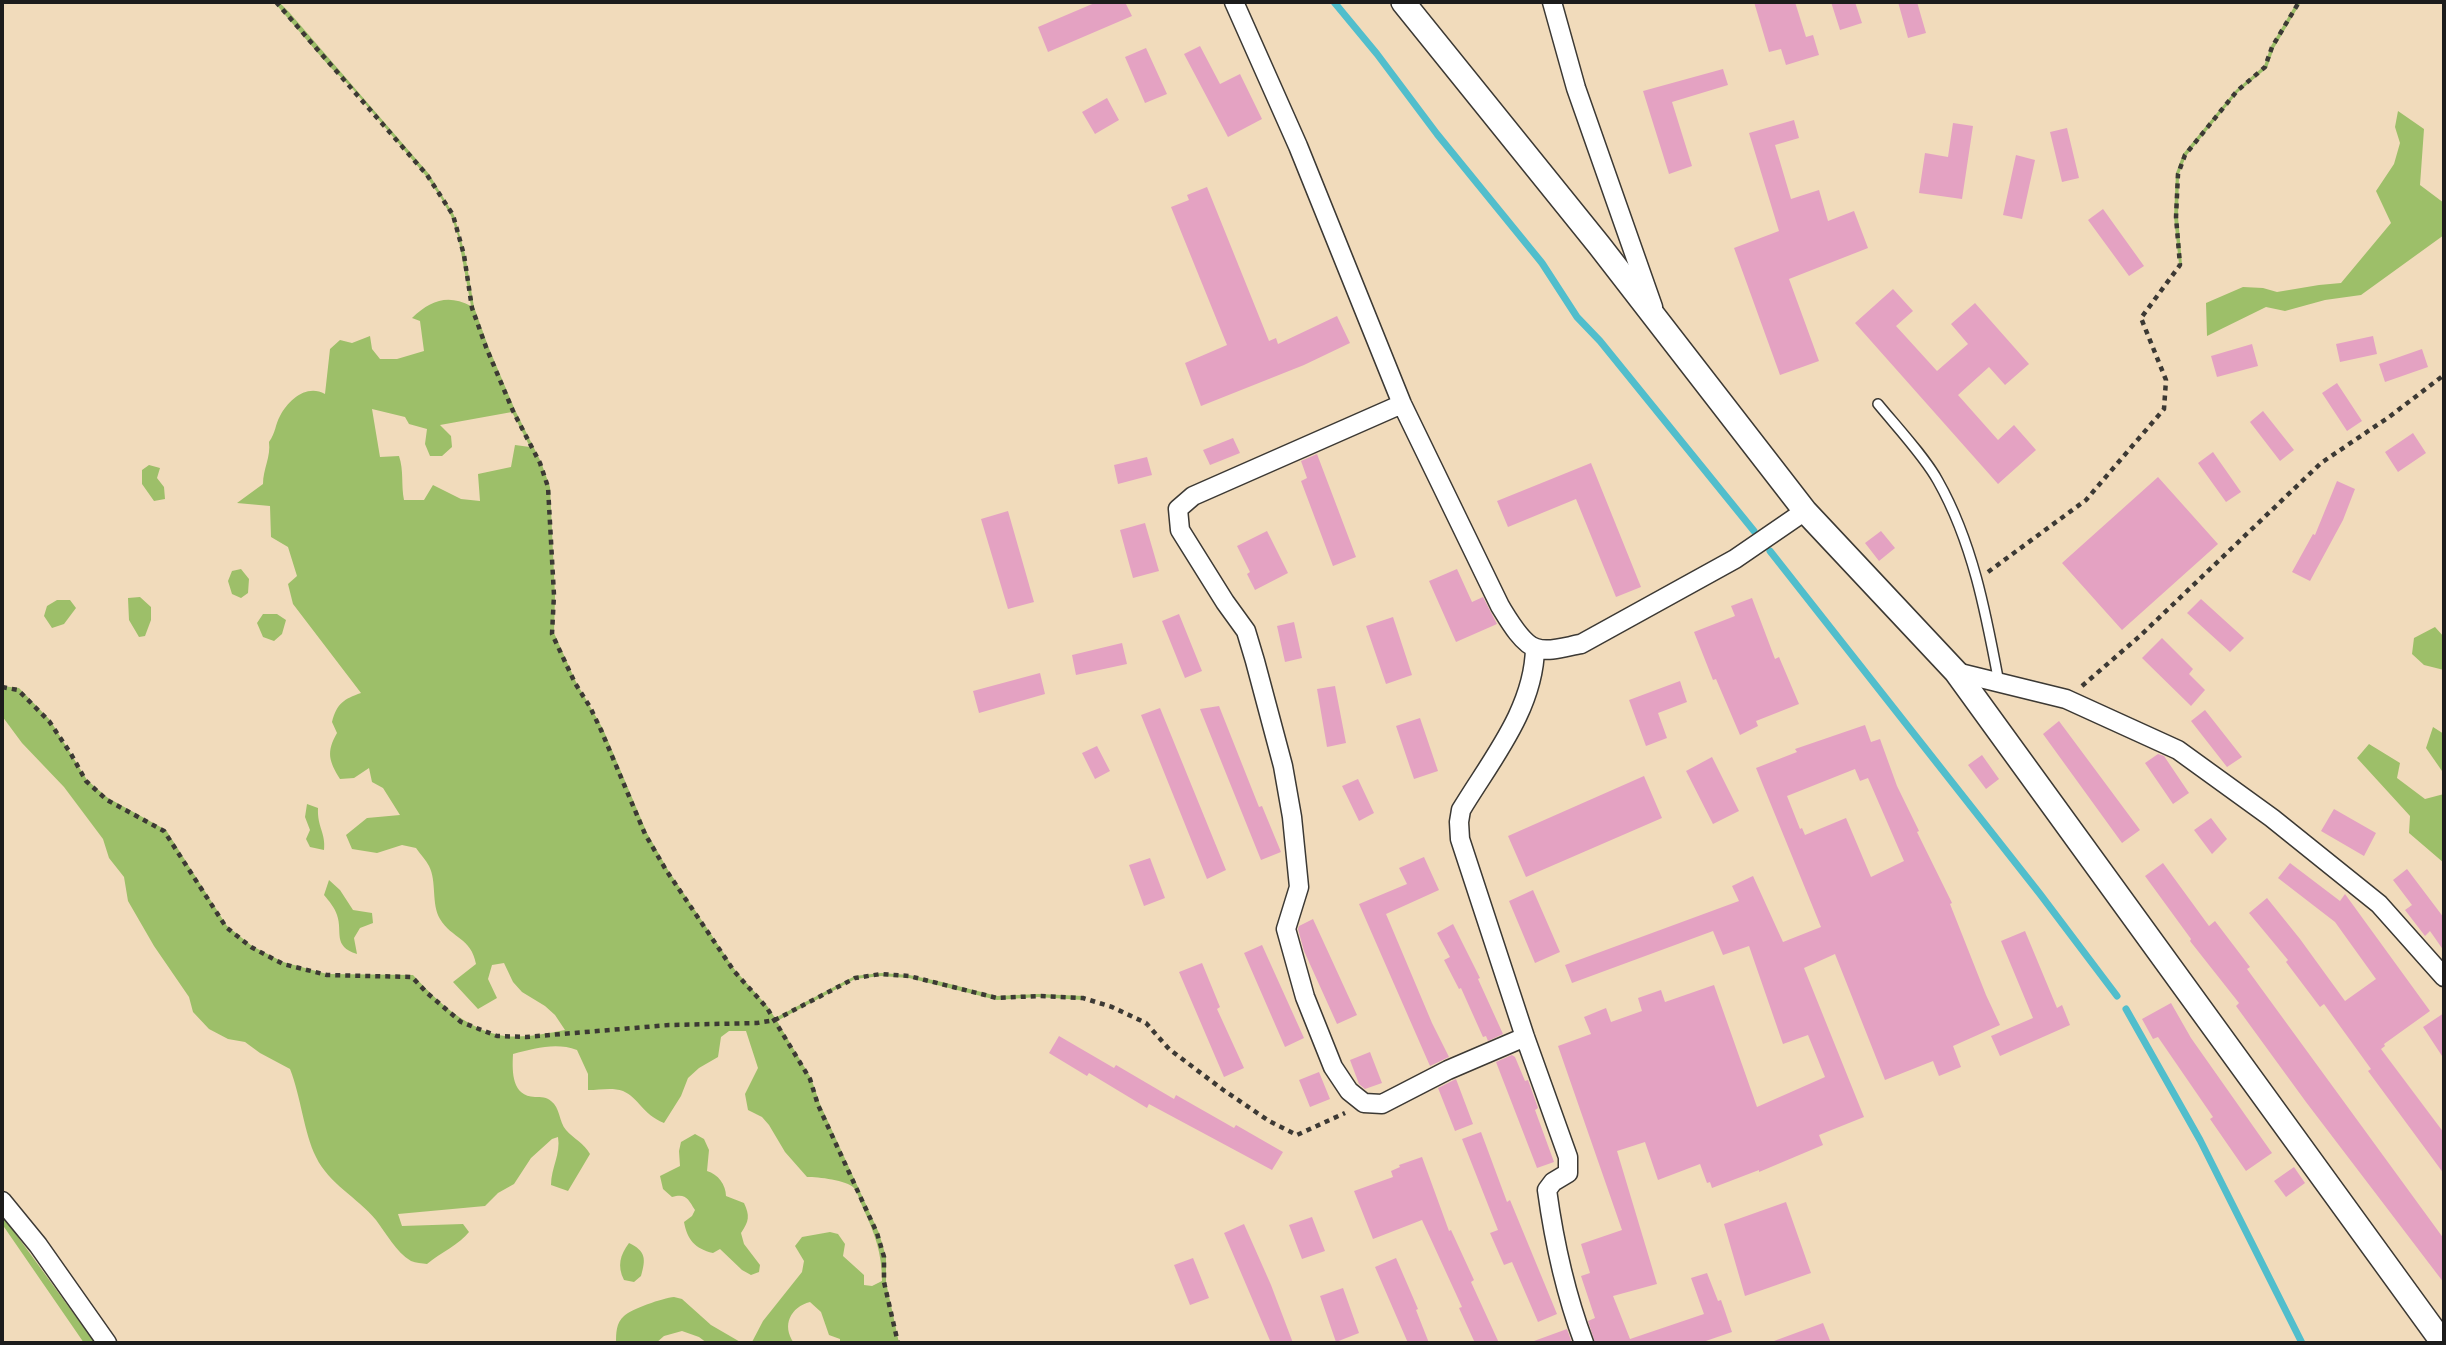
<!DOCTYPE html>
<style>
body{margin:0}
#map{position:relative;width:2446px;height:1345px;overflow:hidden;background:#f1dbbb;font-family:Alegreya,serif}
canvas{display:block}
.frame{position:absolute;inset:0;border:4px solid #1c1c1c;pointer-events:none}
</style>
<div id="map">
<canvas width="2446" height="1345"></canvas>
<div class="frame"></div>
</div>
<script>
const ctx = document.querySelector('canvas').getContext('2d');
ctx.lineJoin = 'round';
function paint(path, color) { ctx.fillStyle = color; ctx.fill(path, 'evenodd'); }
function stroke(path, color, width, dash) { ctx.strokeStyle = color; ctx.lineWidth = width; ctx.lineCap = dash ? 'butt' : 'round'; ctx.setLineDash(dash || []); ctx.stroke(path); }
paint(new Path2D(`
 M274 2H279L289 12 429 174 454 215 465 254 474 307 488 346 515 410 541 462 550 487 555 596 554 633 576 682 603 729 647 833 668 870 735 970 768 1007 775 1018 855 976 881 973 909 975 942 982 997 996 1039 994 1083 996V1000L1038 997 997 1000 909 978 881 976 855 979 777 1021 811 1078 820 1104 879 1233 886 1257V1282L899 1343H840V1339L829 1335 821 1312 810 1302C791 1307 781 1325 794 1343H744L752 1342 763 1321 802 1272 804 1261 795 1246 802 1237 830 1232 838 1234 845 1244 843 1256 864 1275V1285L872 1286 882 1281C882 1253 875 1234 863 1208 860 1202 858 1193 854 1188 847 1180 818 1177 807 1177L785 1152 769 1125 762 1117 748 1110 745 1094 758 1068 746 1031H729L721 1037 718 1057 699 1068 688 1078 681 1096 664 1123C642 1114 639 1098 623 1091 612 1087 600 1090 588 1090V1074L577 1050C555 1042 534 1049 513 1054 512 1073 512 1096 535 1097 541 1097 547 1097 551 1101 560 1107 559 1122 566 1130 574 1139 584 1143 590 1154L568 1191 551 1185C551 1168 561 1154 558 1137L552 1139 531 1158 514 1184 498 1193 485 1206 398 1214 402 1226 463 1224 469 1232C460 1244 440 1253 427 1264 422 1263 416 1263 411 1261 396 1252 386 1233 376 1220 357 1197 329 1184 316 1157 304 1133 301 1097 290 1069L260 1053 245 1042 228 1039 209 1029 193 1012 189 997 154 946 128 901 124 877 109 858 103 839 64 787 22 743 2 716V686L19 688 50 720 87 780 108 798 166 830 227 926 252 946 283 962 327 974 413 975C436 1000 462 1025 495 1034 516 1040 545 1034 565 1030L555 1015 545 1006 522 992 513 982 504 963 492 965 488 979 497 998 478 1009 453 982 476 964C471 937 452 939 440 919 431 904 437 881 429 866 426 860 420 854 416 848L402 845 377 853 352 849 346 835 367 818 400 815 383 788 372 782 369 768 354 778 340 779C329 761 326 752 337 733L332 722C337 703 344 699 361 693L293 604 288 584 297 576 288 547 271 537 270 506 237 503 263 484C263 469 271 457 269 442 276 432 275 425 280 416 289 399 307 384 325 394L330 349 340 340 352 343 370 336 372 349 380 359H397L424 351 420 321 412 318C431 300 448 294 471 306L458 236 451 216 441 198 426 176 351 87 329 66ZM372 409 405 417 409 424 427 429 425 444 430 456H442L452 447 451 436 440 425 512 412 530 447 515 445 511 467 478 474 480 501 461 499 433 485 424 500H404C401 485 404 471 399 456L380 457Z
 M2297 2H2301L2274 48 2267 68 2238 92 2186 156 2179 174 2178 217 2182 265 2179 264 2174 217 2176 173 2183 154 2236 90 2264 66 2271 46Z
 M2398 111 2424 129 2420 185 2444 203V235L2361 295 2325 300 2285 311 2266 307 2207 336 2206 303 2243 287 2263 288 2277 292 2319 285 2341 283 2391 223 2376 191 2394 164 2400 143 2395 127Z
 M149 465 160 468 157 478 164 487 165 499 154 501 142 484V470Z
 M241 569 249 579 248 593 241 598 232 594 228 581 232 571Z
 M140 597 151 607V620L145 636 139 637 129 620 128 598Z
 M57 600H70L76 608 64 624 52 628 44 616 47 606Z
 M263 614H277L286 620 282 634 274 641 263 637 257 623Z
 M2435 627 2444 637V670L2424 665 2412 654 2414 638Z
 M2433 727 2444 734V770L2442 771 2426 748Z
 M2369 744 2400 763 2397 778 2425 799 2444 794V863L2409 833 2410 816 2357 758Z
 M307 804 318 808C317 827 326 833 324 850L310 847 306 839 310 830 305 817Z
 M329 880 340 890 353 910 372 913 373 923 360 928 354 938 357 954C332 946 343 932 337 915 335 908 329 901 324 895Z
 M695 1134 704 1139 709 1150 707 1171C718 1174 726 1185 726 1196L744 1203C750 1216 749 1221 741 1233L744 1244 760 1265 759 1272 751 1275 742 1270 720 1249 713 1253C695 1249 687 1239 684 1222L692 1216 695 1210C688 1199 686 1193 672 1197L663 1189 660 1176 680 1166 679 1151 681 1142Z
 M2 1215 95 1343H84L2 1224Z
 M629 1243C646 1251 646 1259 641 1276L634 1282 624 1280C617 1266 620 1255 629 1243Z
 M674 1297 682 1299 711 1325 742 1343H707L699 1337 682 1331 664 1336 656 1343H616C616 1333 616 1323 624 1316 631 1309 663 1298 674 1297Z`), '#9dbf69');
paint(new Path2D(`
 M1332 2H1336L1379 53 1438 133 1543 262 1578 316 1624 368 1755 530 1753 532 1622 370 1576 318 1519 237 1436 135 1376 55Z
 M1771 550 2041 893 2118 995 2116 997 2039 895 1768 552Z
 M2128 1008C2192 1116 2251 1229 2304 1343H2300L2199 1141 2164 1076 2125 1010Z`), '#eeda9e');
stroke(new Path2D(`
 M1334 2 1377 54 1437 134 1542 263 1577 317 1600 341 1754 531
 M1770 551 2040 894 2117 996
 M2126 1009 2200 1140 2302 1343`), '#51becc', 7);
paint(new Path2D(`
 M1097 2H1125L1132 16 1048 52 1038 27Z
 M1754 2H1795L1806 37 1813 35 1819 55 1786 65 1781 49 1769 52Z
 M1831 2H1855L1862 23 1840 30Z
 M1898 2H1917L1926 33 1908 38Z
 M1200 46 1220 84 1240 74 1262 119 1228 137 1184 54Z
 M1146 48 1167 94 1145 103 1125 57Z
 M1723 69 1728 85 1672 102 1692 166 1669 174 1643 91Z
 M1107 98 1119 120 1095 134 1082 112Z
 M1794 120 1799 138 1775 145 1791 199 1819 190 1828 221 1854 211 1868 248 1789 279 1819 361 1780 375 1734 248 1779 231 1749 133Z
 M1953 123 1973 126 1962 199 1919 193 1925 153 1948 157Z
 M2067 128 2079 178 2062 182 2050 132Z
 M2016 155 2035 160 2022 219 2003 215Z
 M1207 187 1269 341 1276 338 1278 344 1337 316 1350 343 1304 365 1201 406 1185 363 1227 345 1171 207 1189 200 1187 195Z
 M2103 209 2144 266 2129 276 2088 220Z
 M1893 289 1913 311 1896 326 1937 371 1968 344 1951 324 1975 303 2029 364 2005 385 1989 367 1958 395 1998 440 2014 425 2036 450 1998 484 1855 323Z
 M2373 336 2377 354 2340 362 2336 344Z
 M2252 344 2258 366 2217 377 2211 356Z
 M2422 349 2428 367 2385 382 2379 364Z
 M2337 383 2362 421 2347 431 2322 393Z
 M2263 411 2294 450 2280 461 2250 422Z
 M2413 433 2426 453 2398 472 2385 452Z
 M1233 438 1240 453 1210 465 1203 450Z
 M2213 452 2241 492 2226 502 2198 463Z
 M1317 454 1356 557 1333 566 1301 481 1307 478 1301 461Z
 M1147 457 1152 475 1118 484 1114 465Z
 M1591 463 1641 587 1616 597 1576 499 1508 527 1497 501Z
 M2158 477 2218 544 2122 630 2062 563Z
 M2337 481 2355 489 2343 520 2310 581 2292 572 2313 534 2315 535Z
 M1008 511 1034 602 1008 609 981 519Z
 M1145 523 1159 571 1133 578 1120 530Z
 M1267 531 1288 573 1255 590 1247 574 1250 572 1237 546Z
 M1881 531 1895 548 1879 561 1865 543Z
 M1457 569 1472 602 1483 597 1497 624 1456 642 1429 581Z
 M1752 598 1775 659 1779 657 1799 704 1756 721 1758 726 1740 735 1716 679 1713 680 1694 632 1735 616 1731 606Z
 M2201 599 2244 638 2230 652 2187 613Z
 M1179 614 1202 671 1185 678 1162 621Z
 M1393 617 1412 675 1386 684 1366 626Z
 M1294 622 1302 658 1285 662 1277 626Z
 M2162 638 2193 669 2189 674 2205 690 2191 706 2142 658Z
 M1122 643 1127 664 1076 675 1072 655Z
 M1040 673 1045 694 979 713 973 691Z
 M1680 681 1687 702 1658 713 1667 738 1646 746 1629 700Z
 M1335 686 1346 743 1327 747 1317 689Z
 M1219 706 1259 807 1262 806 1281 852 1261 860 1200 709Z
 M1160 708 1226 870 1207 879 1141 715Z
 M2205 710 2242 757 2227 767 2191 721Z
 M1420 718 1438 771 1414 779 1396 726Z
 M2059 721 2140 830 2122 843 2043 734Z
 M1865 725 1871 742 1880 739 1897 786 1919 831 1917 832 1952 903 1950 904 1986 995 2000 1025 1953 1046 1961 1067 1939 1076 1933 1061 1885 1080 1835 954 1804 968 1864 1117 1819 1135 1823 1145 1759 1172V1170L1712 1188 1710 1182 1707 1183 1700 1164 1658 1180 1645 1142 1617 1151 1657 1284 1613 1296 1630 1339 1704 1314 1691 1278 1707 1273 1718 1301 1721 1300 1732 1332 1700 1343H1595L1588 1321 1595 1318 1581 1276 1590 1273 1581 1244 1622 1230 1558 1046 1591 1034 1584 1017 1606 1008 1611 1022 1642 1011 1638 998 1661 990 1665 1002 1714 985 1757 1107 1825 1077 1808 1035 1783 1044 1749 946 1723 955 1713 931 1572 983 1565 965 1739 901 1732 886 1753 876 1783 942 1821 927 1756 768 1797 752 1795 749ZM1855 769 1860 781 1868 778 1904 861 1871 877 1846 818 1805 835 1802 828 1800 829 1787 796Z
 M1097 746 1110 771 1095 779 1082 753Z
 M2158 754 2164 756 2189 793 2173 804 2145 763Z
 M1982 755 1999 779 1986 789 1968 765Z
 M1712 757 1739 811 1713 824 1686 771Z
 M1644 776 1662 818 1526 877 1508 836Z
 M1358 779 1374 813 1359 821 1342 786Z
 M2334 809 2376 833 2364 856 2321 831Z
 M2211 818 2227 839 2212 854 2194 830Z
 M1424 857 1439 890 1386 914 1432 1023 1449 1057 1430 1066 1359 904 1407 884 1399 868Z
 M1150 858 1165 898 1144 906 1129 865Z
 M2163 863 2209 926 2215 921 2250 967 2247 969 2444 1239V1283L2306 1102 2236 1006 2239 1003 2190 941 2191 939 2145 876Z
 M2290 863 2340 901 2345 894 2430 1011 2384 1044 2385 1046 2381 1049 2444 1133V1174L2368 1071 2371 1069 2324 1004 2320 1007 2286 962 2288 960 2249 913 2267 898 2300 939 2345 1001 2376 979 2335 922 2278 878Z
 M2407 869 2444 918V951L2430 931 2425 936 2405 910 2412 905 2393 880Z
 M1533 890 1560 952 1535 963 1509 901Z
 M1313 919 1357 1015 1337 1024 1304 951 1298 929 1299 926Z
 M1453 924 1480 978 1478 979 1503 1034 1488 1041 1486 1036 1483 1037 1461 988 1459 989 1444 960 1450 957 1437 933Z
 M2025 931 2057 1008 2062 1005 2070 1025 2000 1056 1991 1036 2033 1018 2001 941Z
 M1262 945 1304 1038 1285 1047 1244 953Z
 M1202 963 1220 1007 1217 1009 1244 1068 1224 1077 1179 972Z
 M2171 1003 2191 1038 2272 1153 2246 1171 2210 1119 2213 1117 2158 1037 2153 1039 2142 1019Z
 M2444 1013V1059L2423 1027Z
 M1059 1036 1114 1068 1116 1065 1174 1099 1176 1095 1234 1128 1236 1125 1283 1152 1272 1170 1149 1104 1147 1108 1089 1073 1087 1076 1049 1053Z
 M1370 1052 1382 1083 1365 1089 1359 1084 1350 1060Z
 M1512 1055 1515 1057 1525 1081 1528 1080 1538 1108 1535 1110 1554 1162 1537 1168 1496 1062Z
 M1319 1072 1330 1099 1310 1107 1299 1080Z
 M1456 1079 1473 1124 1455 1131 1438 1088Z
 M1481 1132 1507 1202 1510 1200 1557 1314 1538 1322 1512 1262 1504 1265 1490 1233 1498 1230 1462 1139Z
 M1422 1157 1449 1231 1451 1230 1474 1280 1471 1282 1499 1343H1475L1459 1308 1462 1307 1422 1220 1373 1239 1354 1191 1393 1177 1391 1171 1400 1167 1399 1165Z
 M2294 1167 2305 1183 2286 1197 2274 1181Z
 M1786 1202 1811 1273 1745 1296 1724 1224Z
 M1312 1217 1325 1251 1302 1259 1289 1225Z
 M1244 1224 1271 1285 1293 1343H1271L1224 1233Z
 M1193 1258 1209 1298 1190 1305 1174 1265Z
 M1396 1258 1418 1309 1416 1310 1429 1343H1408L1375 1267Z
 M1343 1288 1359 1333 1336 1342 1320 1296Z
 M1823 1323 1831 1343H1775L1774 1341Z
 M1567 1329 1572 1343H1534V1341Z`), '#e4a2c2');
const service = new Path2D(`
 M1878 404C1896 426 1925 457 1938 481 1973 543 1986 614 1999 683`);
const minor = new Path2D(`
 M1234 2 1298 146 1402 404 1500 606C1508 619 1522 644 1536 648 1549 653 1568 646 1581 644L1735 559 1805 511
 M1552 2 1576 88 1653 307
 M1402 404 1193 496 1178 509 1180 530 1225 602 1246 631 1255 661 1283 766 1292 817 1299 887 1286 929 1305 997 1333 1067 1349 1091 1364 1103 1382 1104 1448 1070 1525 1037
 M1535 648C1534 709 1491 760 1461 810L1459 822 1460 839 1525 1037 1568 1157V1173L1553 1182 1547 1190C1554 1241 1566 1295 1584 1343
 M1956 672 2066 699 2178 750 2272 818 2379 904 2444 977
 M2 1201 38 1245 107 1343`);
const tertiary = new Path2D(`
 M1403 2 1599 245 1805 511 1956 672 2443 1343`);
stroke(service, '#3c3934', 12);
stroke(minor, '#3c3934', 21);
stroke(tertiary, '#3c3934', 26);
stroke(new Path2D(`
 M276 2 427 175 453 215 464 255 472 308 486 347 513 411 540 463 548 487 554 595 552 634 575 683 590 707 601 730 645 834 666 870 734 971 767 1008 810 1079 818 1105 877 1233 884 1257V1282L898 1343
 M1988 572 2086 500 2164 409 2166 380 2141 318 2180 265 2176 217 2178 174 2185 155 2237 91 2265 67 2272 47 2299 2
 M2082 686 2141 635 2321 463 2389 417 2444 375
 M2 687 18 690 49 721 71 754 86 781 107 800 164 831 226 927 251 947 283 964 327 975 412 977 427 993 461 1022 497 1036 526 1037 669 1025 757 1023 775 1020 855 978 881 974 909 976 997 998 1039 996 1083 998 1112 1007 1146 1023 1169 1049 1222 1089 1269 1121 1297 1135 1345 1113`), '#3c3934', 4.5, [5, 5]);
stroke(service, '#fff', 9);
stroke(minor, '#fff', 18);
stroke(tertiary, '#fff', 23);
</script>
